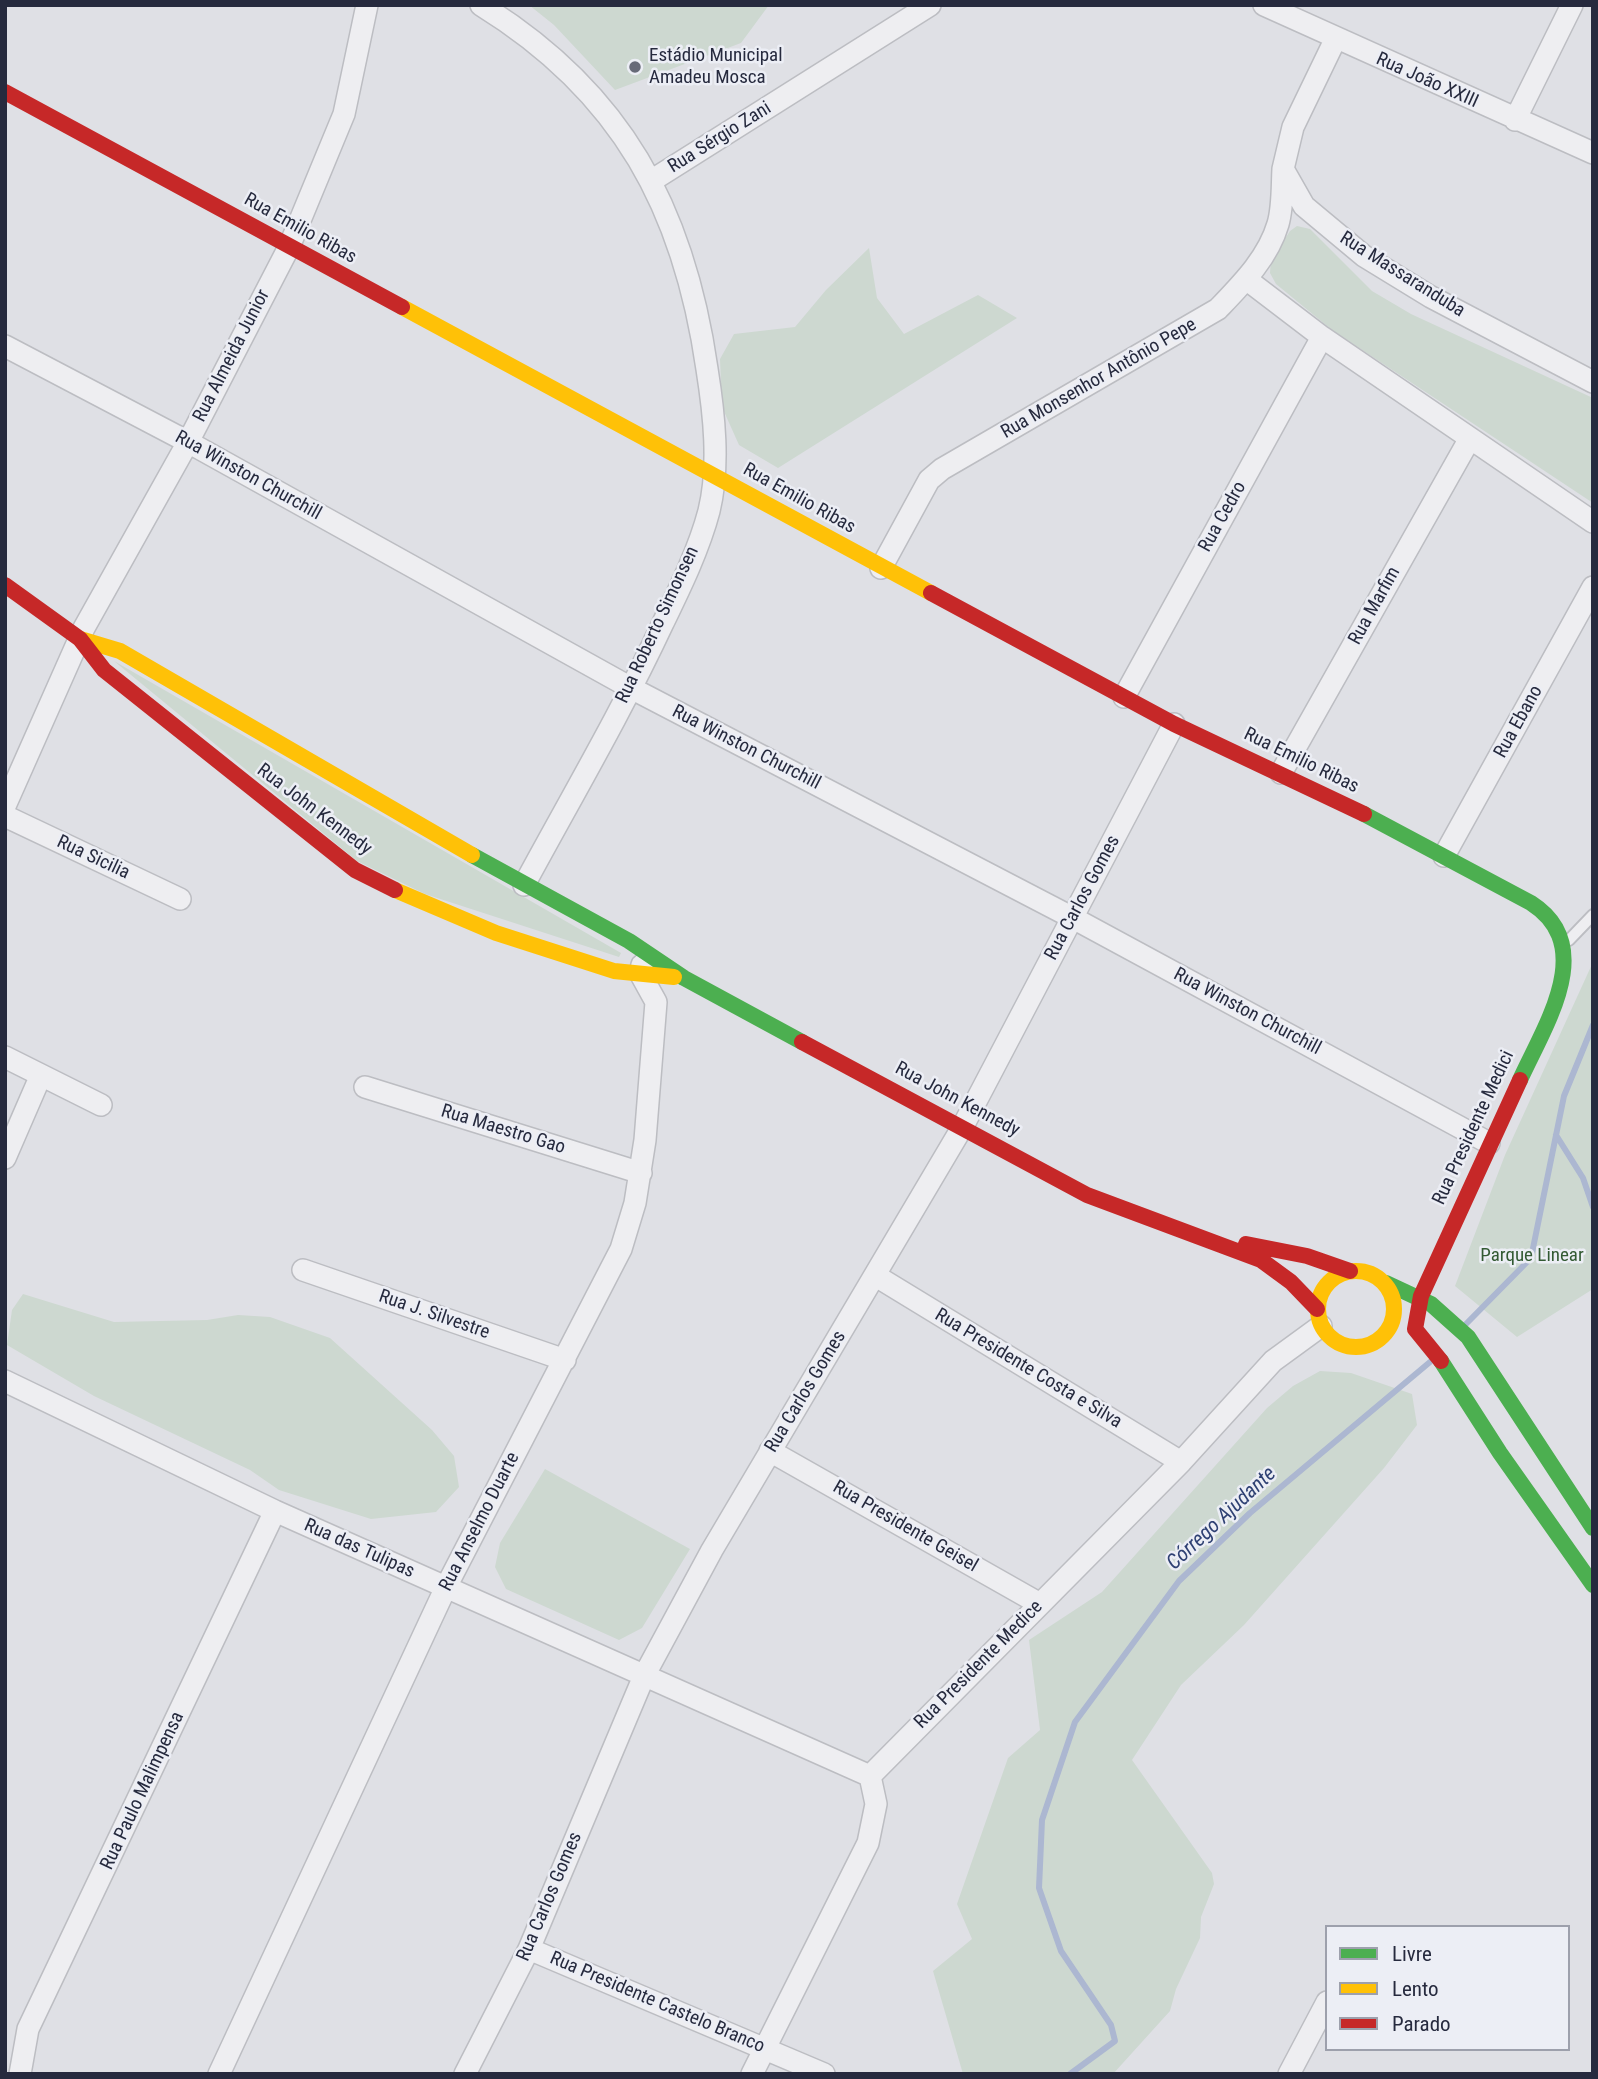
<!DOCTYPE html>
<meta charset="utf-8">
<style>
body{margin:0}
#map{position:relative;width:1598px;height:2079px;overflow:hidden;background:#dfe0e5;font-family:"Roboto Condensed",sans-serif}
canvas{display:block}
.frame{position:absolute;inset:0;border:7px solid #262a3e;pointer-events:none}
.legend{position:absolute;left:1325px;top:1925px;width:245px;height:126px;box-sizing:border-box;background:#eceef5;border:2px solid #9da0ac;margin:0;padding:9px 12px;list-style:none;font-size:21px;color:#262a3e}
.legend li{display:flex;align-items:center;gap:14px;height:35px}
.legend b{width:35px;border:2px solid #9da0ac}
</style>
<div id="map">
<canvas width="1598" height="2079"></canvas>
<div class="frame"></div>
<ul class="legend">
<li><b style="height:9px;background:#4caf50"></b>Livre</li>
<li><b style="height:9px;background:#ffc107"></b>Lento</li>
<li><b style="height:9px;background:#c62828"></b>Parado</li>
</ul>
</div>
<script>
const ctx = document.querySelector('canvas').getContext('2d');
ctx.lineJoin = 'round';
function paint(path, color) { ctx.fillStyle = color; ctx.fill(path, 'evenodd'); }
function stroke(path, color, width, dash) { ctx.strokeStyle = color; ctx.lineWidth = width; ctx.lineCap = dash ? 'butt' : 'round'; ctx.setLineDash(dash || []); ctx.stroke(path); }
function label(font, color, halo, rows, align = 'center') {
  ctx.font = font + ' "Roboto Condensed",sans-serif'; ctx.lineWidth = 5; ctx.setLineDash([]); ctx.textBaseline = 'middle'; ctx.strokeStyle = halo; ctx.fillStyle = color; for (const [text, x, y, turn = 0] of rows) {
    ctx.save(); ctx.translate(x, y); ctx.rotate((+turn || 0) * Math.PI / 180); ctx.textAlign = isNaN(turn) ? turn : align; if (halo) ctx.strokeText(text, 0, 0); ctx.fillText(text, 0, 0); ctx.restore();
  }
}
paint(new Path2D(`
 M529 5H769L741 43 615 90 554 25Z
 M1297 226 1310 229 1372 291 1411 314 1593 398V503L1332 330 1276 284 1270 273 1271 260 1290 231Z
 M869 248 877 298 904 334 978 295 1017 318 778 468 739 445 722 407 720 359 734 334 795 327 826 290Z
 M114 661 621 953 619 957 425 894 357 861Z
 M1593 962V1289L1517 1337 1455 1286 1505 1155Z
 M23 1294 114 1322 207 1320 238 1315 270 1317 330 1338 432 1430 454 1456 459 1487 436 1512 371 1519 279 1490 250 1470 94 1396 7 1345 12 1310Z
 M1320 1371 1351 1373 1412 1394 1417 1425 1384 1468 1244 1625 1181 1685 1132 1760 1212 1873 1214 1884 1201 1917 1200 1938 1176 1989 1170 2011 1113 2074H963L933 1971 972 1939 957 1904 1008 1758 1040 1730 1029 1640 1102 1592 1267 1408 1293 1386Z
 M545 1469 690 1549 642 1628 619 1640 506 1589 495 1567 500 1543Z`), '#cdd8d0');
stroke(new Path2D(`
 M1556 1135 1583 1178 1593 1207
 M1466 1324 1531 1258 1564 1096 1593 1025
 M1070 2074 1115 2041 1111 2025 1061 1951 1039 1888 1042 1820 1075 1722 1179 1581 1250 1513 1430 1362`), '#acb7d1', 6);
const lane = new Path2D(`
 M1569 940 1593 915`);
const street = new Path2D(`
 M481 5C622 92 684 209 707 369 714 413 720 466 709 511 699 549 680 588 663 623 621 713 571 798 524 885
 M1264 5 1593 153
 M1335 40 1293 127 1283 169 1304 206 1364 256 1431 297 1593 382
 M1515 120 1572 5
 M651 181 930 5
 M1246 279 1322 337 1593 522
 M5 346 188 442 631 688 1073 918 1489 1143
 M881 568 929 480 942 469 1218 309C1242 284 1268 258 1278 224 1283 207 1282 186 1283 169
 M1124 697 1322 337
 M1281 773 1469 440
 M5 806 84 628 188 442 289 247 344 114 367 5
 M5 816 180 899
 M1444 856 1593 587
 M5 1057 101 1105
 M365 1087 641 1173
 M5 1158 41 1075
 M303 1270 565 1360
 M876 1276 1181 1462
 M5 1381 275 1511 870 1776
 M770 1451 1040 1604
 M529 1949 824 2074
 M20 2074 28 2029 275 1511
 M219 2074 446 1587 621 1249 635 1203 645 1140 656 1002 640 973 642 965
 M465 2074 529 1949 644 1676 712 1550 963 1126 1174 724
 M752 2074 868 1843 876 1804 870 1776 1181 1462 1273 1361 1321 1326
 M1289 2074 1327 2002`);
stroke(lane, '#bcbdc2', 14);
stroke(street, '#bcbdc2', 24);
stroke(lane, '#eeeef1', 10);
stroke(street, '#eeeef1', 21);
stroke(new Path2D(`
 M1364 814 1531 903C1598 946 1545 1025 1520 1080
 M472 855 629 941 684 978 802 1042
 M1386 1283 1431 1304 1468 1337 1593 1528
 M1441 1361 1500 1453 1593 1585`), '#4caf50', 16);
stroke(new Path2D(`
 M402 307 931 593
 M80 639 120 651 472 855
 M395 890 496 933 614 971 674 977
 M1318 1309a38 38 0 1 1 76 0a38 38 0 1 1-76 0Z`), '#ffc107', 16);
stroke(new Path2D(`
 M5 92 402 307
 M5 585 80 639 104 670 355 870 395 890
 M931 593 1174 724 1364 814
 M802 1042 1087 1195 1261 1260 1291 1282 1317 1309
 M1246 1244 1307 1256 1350 1271
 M1441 1361 1415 1329 1421 1296 1520 1080`), '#c62828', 16);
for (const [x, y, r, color] of [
 [635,67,7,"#676a78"]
]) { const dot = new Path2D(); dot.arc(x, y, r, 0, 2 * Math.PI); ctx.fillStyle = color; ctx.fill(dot); stroke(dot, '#eceef5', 2.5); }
label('19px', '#262a3e', '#eceef5', [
 ["Estádio Municipal",649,56],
 ["Amadeu Mosca",649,78]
], 'left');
label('19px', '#262a3e', '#eceef5', [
 ["Rua João XXIII",1427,81,24],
 ["Rua Sérgio Zani",720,138,-32],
 ["Rua Emilio Ribas",300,229,29],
 ["Rua Massaranduba",1402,275,32],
 ["Rua Almeida Junior",232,356,-63],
 ["Rua Monsenhor Antônio Pepe",1099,379,-30],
 ["Rua Winston Churchill",248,476,29],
 ["Rua Emilio Ribas",799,499,29],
 ["Rua Cedro",1223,517,-61],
 ["Rua Marfim",1375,606,-61],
 ["Rua Roberto Simonsen",658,625,-65],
 ["Rua Ebano",1519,722,-61],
 ["Rua Winston Churchill",746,748,27],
 ["Rua Emilio Ribas",1301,761,26],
 ["Rua John Kennedy",314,810,37],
 ["Rua Sicilia",93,858,25],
 ["Rua Carlos Gomes",1083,898,-62],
 ["Rua Winston Churchill",1247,1012,28],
 ["Rua John Kennedy",957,1100,28],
 ["Rua Presidente Medici",1474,1128,-65],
 ["Rua Maestro Gao",503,1130,17],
 ["Rua J. Silvestre",434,1315,19],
 ["Rua Presidente Costa e Silva",1028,1369,31],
 ["Rua Carlos Gomes",806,1392,-59],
 ["Rua Anselmo Duarte",480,1522,-63],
 ["Rua Presidente Geisel",905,1527,30],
 ["Rua das Tulipas",359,1549,24],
 ["Rua Presidente Medice",979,1665,-45],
 ["Rua Paulo Malimpensa",143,1791,-65],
 ["Rua Carlos Gomes",550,1897,-67],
 ["Rua Presidente Castelo Branco",657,2003,23]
]);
label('19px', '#335a33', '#eceef5', [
 ["Parque Linear",1532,1256]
]);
label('italic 21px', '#2f4173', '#eceef5', [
 ["Córrego Ajudante",1222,1519,-43]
]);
</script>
